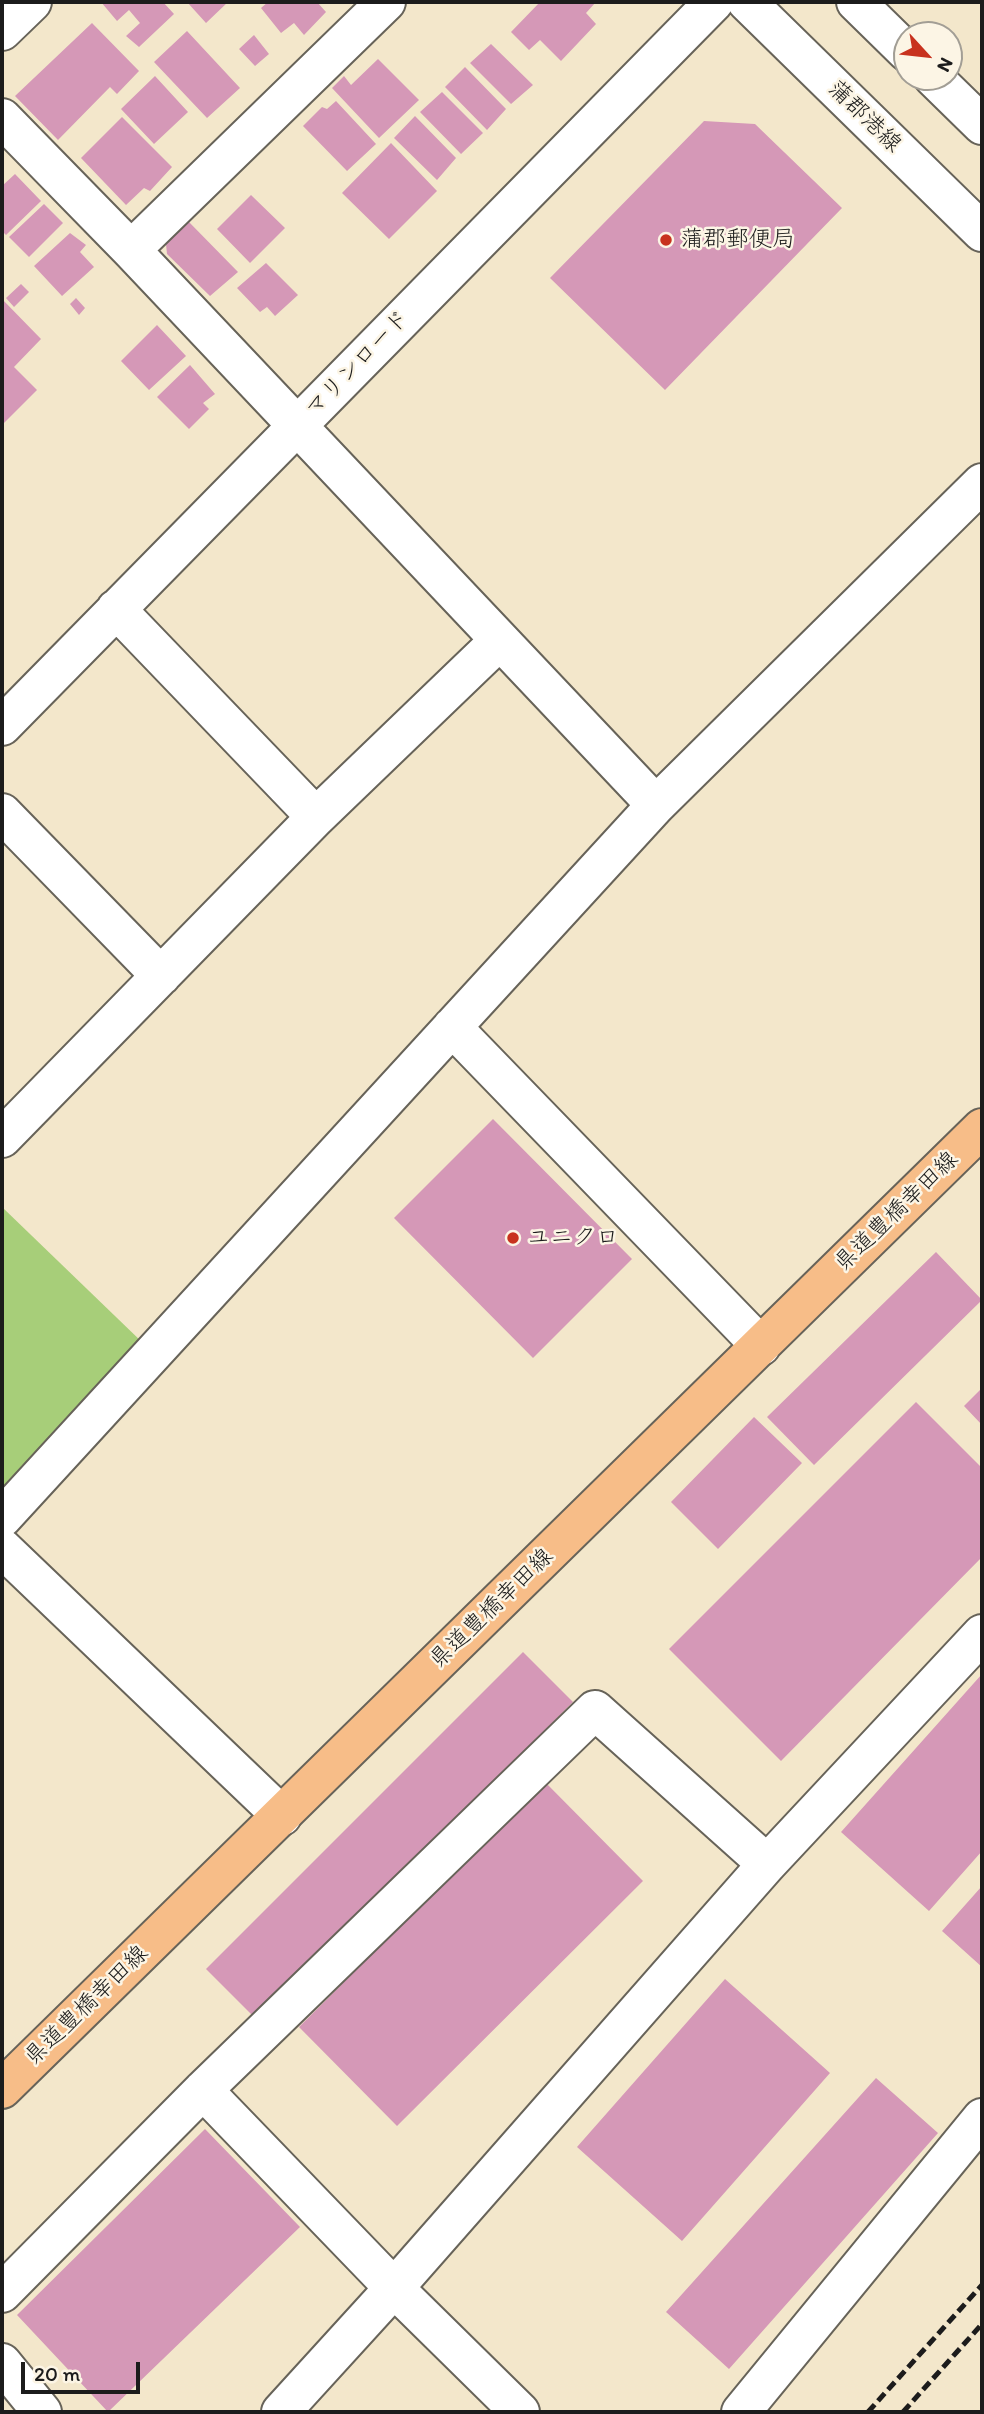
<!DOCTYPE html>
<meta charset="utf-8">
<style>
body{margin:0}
#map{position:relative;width:984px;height:2414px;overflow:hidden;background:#f3e7cb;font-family:Itim,sans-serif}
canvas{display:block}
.frame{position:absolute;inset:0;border:4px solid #1c1c1c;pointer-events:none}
.north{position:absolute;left:893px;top:21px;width:70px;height:70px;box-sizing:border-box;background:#fcf5e5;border:2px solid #a29e95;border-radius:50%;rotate:117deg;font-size:19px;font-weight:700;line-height:28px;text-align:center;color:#1c1c1c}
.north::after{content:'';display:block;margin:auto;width:24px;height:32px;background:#c8321e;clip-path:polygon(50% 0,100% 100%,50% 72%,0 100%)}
.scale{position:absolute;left:21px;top:2362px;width:119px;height:32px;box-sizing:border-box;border:4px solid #1c1c1c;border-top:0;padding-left:9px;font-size:21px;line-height:24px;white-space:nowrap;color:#1c1c1c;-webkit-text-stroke:5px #fcf5e5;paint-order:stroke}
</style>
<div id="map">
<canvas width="984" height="2414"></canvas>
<div class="frame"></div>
<div class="north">N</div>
<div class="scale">20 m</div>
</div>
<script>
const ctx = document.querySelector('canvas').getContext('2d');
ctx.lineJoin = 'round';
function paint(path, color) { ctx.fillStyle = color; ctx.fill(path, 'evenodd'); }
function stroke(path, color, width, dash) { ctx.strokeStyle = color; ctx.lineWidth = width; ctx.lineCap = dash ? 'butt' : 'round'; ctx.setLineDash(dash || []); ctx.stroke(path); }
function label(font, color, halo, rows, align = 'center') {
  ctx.font = font + ' Itim,"Klee One",sans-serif'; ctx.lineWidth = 5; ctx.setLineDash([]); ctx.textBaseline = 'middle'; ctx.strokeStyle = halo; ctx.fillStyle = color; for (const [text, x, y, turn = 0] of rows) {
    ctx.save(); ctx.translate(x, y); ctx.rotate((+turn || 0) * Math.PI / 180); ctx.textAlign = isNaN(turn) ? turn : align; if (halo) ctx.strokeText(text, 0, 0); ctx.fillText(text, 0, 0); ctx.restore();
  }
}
paint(new Path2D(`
 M2 1207 144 1344 2 1496Z`), '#a7ce79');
paint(new Path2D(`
 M101 2H163L174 14 139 47 126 36 140 23 129 10 117 21Z
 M187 2H228L206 23Z
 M268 2H317L326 12 304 35 294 23 281 33 261 8Z
 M540 2H596L586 13 596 24 561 61 540 40 529 50 511 32Z
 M92 23 139 71 117 94 110 87 58 140 15 96Z
 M187 31 240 88 207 118 154 62Z
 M254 35 269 54 255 66 239 49Z
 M491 44 533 85 511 104 470 63Z
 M378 59 419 100 379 138 332 88 344 76 351 85Z
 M465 67 506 109 487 130 445 87Z
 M155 76 188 112 154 144 121 109Z
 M442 92 483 133 461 154 420 112Z
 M336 101 376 144 347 171 303 126 322 107 327 109Z
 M415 116 456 158 437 180 394 138Z
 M122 117 172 167 150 191 144 188 126 205 81 158Z
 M704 121 755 124 842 208 665 390 550 278Z
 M391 143 437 191 389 239 342 193Z
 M15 174 41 201 6 235 2 231V186Z
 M251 195 285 228 250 263 217 229Z
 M44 204 63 223 29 257 9 237Z
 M188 221 238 272 210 296 167 254 166 244Z
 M70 233 86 245 80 252 94 267 62 296 34 266Z
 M266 263 298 295 275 316 267 307 260 312 237 288Z
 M21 284 29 292 14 307 6 298Z
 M76 298 85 308 79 315 70 304Z
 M2 299 41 339 14 367 37 390 2 425Z
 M157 325 186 356 149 390 121 361Z
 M190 365 215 394 203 403 209 409 189 429 157 397Z
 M493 1119 632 1259 533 1358 394 1218Z
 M936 1252 982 1300 814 1465 767 1417Z
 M982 1388V1425L964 1406Z
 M916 1402 982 1468V1557L781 1761 669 1649Z
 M754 1417 802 1463 718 1549 671 1502Z
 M523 1652 573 1702 255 2018 206 1969Z
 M982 1674V1851L929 1911 841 1832Z
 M545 1782 643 1881 397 2126 299 2027Z
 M982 1886V1967L942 1931Z
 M725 1979 830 2073 682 2241 577 2147Z
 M876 2078 938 2133 729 2369 666 2312Z
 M205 2129 300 2227 108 2412 17 2315Z`), '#d598b7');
const minor = new Path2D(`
 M747 2 982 232
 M856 2 907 52
 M2 31 32 2
 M933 77 982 125
 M2 118 131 250 656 805
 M131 250 386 2
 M116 609 316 817
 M2 726 714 2
 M2 813 161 976
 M452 1027 761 1346
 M2 1138 316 817 499 641
 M2 1518 656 805 982 483
 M2 1548 282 1816
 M203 2090 394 2288 520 2412
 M2 2293 203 2090 595 1710 767 1864
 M2 2363 42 2412
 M281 2412 394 2288 767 1864 982 1634
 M741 2412 982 2118`);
const major = new Path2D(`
 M2 2089 982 1128`);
stroke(minor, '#676359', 42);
stroke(major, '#676359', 42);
stroke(minor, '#fff', 38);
stroke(major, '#f7bd88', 38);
stroke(new Path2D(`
 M868 2412 982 2285
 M903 2412 982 2324`), '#1c1c1c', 5, [10, 5]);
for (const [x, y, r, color] of [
 [666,240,7,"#c8321e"],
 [513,1238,7,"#c8321e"]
]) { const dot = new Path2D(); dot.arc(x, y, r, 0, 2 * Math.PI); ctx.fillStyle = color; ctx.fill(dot); stroke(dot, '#fcf5e5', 2.5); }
label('23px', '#1c1c1c', '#fcf5e5', [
 ["蒲郡港線",864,117,44],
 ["マリンロード",358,364,-46],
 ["県道豊橋幸田線",897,1212,-44],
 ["県道豊橋幸田線",492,1609,-44],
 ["県道豊橋幸田線",87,2006,-44]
]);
label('23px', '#1c1c1c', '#fcf5e5', [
 ["蒲郡郵便局",680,240],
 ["ユニクロ",527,1238]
], 'left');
</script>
